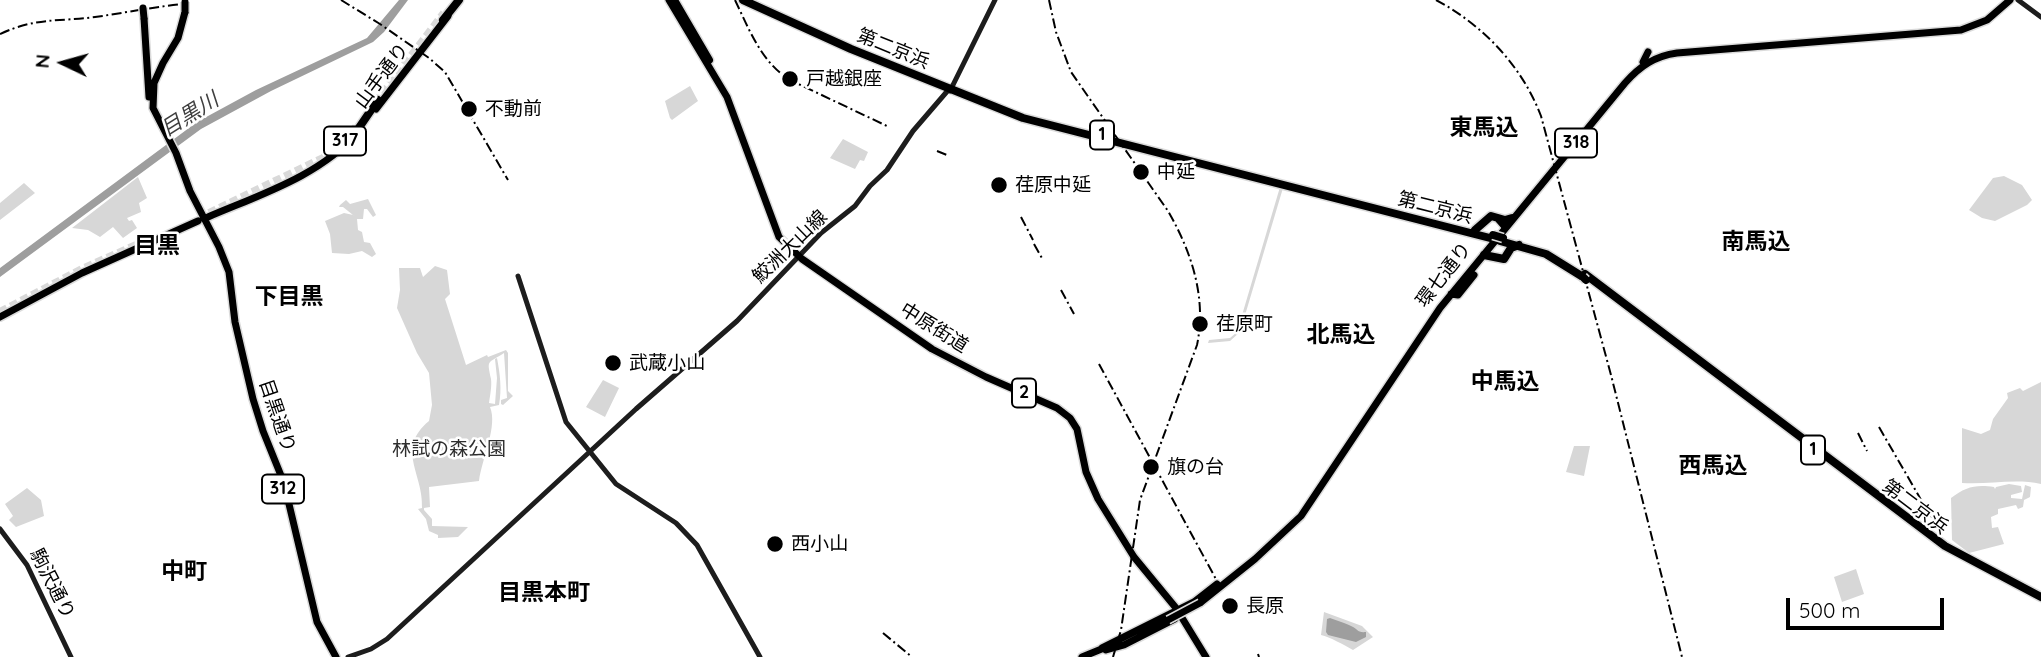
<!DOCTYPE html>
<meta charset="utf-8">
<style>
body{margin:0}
#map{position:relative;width:2041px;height:657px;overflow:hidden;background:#fff;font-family:Quicksand,sans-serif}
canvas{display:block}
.north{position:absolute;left:28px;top:28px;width:70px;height:70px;-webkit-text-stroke:5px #fff;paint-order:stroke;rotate:275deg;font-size:19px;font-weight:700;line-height:28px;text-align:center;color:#000}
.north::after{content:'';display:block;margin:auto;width:24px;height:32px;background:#000;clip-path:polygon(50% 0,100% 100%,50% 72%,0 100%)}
.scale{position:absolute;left:1786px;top:598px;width:158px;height:32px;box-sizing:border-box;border:4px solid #000;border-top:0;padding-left:9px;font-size:21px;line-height:24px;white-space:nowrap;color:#000;-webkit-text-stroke:5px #fff;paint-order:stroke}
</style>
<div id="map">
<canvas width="2041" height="657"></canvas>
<div class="north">N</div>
<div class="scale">500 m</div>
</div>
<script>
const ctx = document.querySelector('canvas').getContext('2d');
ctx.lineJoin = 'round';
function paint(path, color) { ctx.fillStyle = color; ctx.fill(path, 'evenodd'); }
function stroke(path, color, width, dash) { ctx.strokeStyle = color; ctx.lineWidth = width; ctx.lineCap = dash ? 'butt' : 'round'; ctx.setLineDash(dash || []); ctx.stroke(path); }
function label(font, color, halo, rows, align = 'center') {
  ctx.font = font + ' Quicksand,"Noto Sans JP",sans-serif'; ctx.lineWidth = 5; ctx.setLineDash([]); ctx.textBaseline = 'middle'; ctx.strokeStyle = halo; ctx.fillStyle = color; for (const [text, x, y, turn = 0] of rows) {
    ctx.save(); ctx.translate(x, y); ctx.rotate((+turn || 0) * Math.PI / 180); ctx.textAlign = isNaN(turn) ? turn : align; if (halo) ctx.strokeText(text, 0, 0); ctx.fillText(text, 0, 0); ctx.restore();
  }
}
paint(new Path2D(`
 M690 86 698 101 672 120 670 118 665 101Z
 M843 139 868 152 864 161 860 160 855 169 830 158Z
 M2004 176 2022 185 2032 200 2027 205 1995 221 1982 218 1969 210 1993 178Z
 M138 177 147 198 139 203 141 212 127 218 129 221 132 220 137 228 123 238 113 227 100 237 88 230 72 228Z
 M24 183 35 193 0 220V203Z
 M1280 187 1283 188 1240 332 1230 341 1208 343 1209 340 1230 338 1237 332Z
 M368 199 376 215 373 217 367 209H364L363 219H357L358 230 362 232 364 242 370 243 376 254 372 257 362 251 349 254 332 253 330 234 325 221 344 213 358 216 353 215 343 207H339L340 205 346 200 350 204Z
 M435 266 447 270 450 294 445 299 466 365 487 355 488 357 506 350 508 353V391L513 396 503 405 501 404V400L507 398 504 353C487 364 487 359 491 379 492 386 490 396 489 403L495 404 497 378 495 359 497 358C500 374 502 389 499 405L490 407C498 426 482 458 479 481L429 487 430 507 424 508V510L432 519V526L468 527 458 537 438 538V535L429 531 426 519 418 509 422 508C424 474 395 449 429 421L432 405 429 373 417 353 397 308 400 290 399 268H420L423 277Z
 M603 380 619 388 605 417 586 407Z
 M2041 382V484C2015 478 1987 485 1962 483V428L1981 434 1990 430 1993 419 2008 398 2007 393 2020 388 2023 391Z
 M1574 446H1590L1584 476 1566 472Z
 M2009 484 2021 486 2022 492 2011 495V498L2022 499 2025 485 2031 487 2030 497 2024 500 2023 507 2018 509 2016 505 1998 509V514L1991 517 1992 528 1998 527 2004 544 1969 553 1952 540 1951 498C1965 487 1976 484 1994 487L1995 489 1996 487Z
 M27 488 41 500 44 516 16 527 9 520 13 516 5 504Z
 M1856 569 1864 594 1842 602 1834 577Z
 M1324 612 1362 626 1373 637 1353 650C1344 645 1330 637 1321 635Z`), '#d7d7d7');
paint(new Path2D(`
 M399 0H408L384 32 373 42 271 91 201 129 0 277V268L197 122 256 90 367 38Z
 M1330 618C1337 621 1346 623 1351 626 1358 629 1357 633 1366 632V637L1356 642 1328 635 1326 632 1327 619Z`), '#9e9e9e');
stroke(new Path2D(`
 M375 103 444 13
 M209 213 323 158 338 147 356 127
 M0 312 82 269 152 238`), '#d9d9d9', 8, [8, 4]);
const primary = new Path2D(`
 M669 0 727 97 779 237 802 259 932 349 986 377 1057 408 1070 418 1077 429 1086 472 1098 499 1134 557 1176 608 1206 657
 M185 12 178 38 163 63 154 83 153 108 176 153 190 191 219 247 229 272 235 322 253 399 263 431 284 483 317 622 336 657
 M144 18 149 97
 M1643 62 1648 52
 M376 109 448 16
 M208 217C259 195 320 176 358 132
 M1451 294 1458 295 1474 275
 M0 317 82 273 198 221
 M1200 603 1255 559 1301 516 1440 308 1625 83C1640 66 1655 56 1677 53L1961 30 1987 20 2010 0
 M1102 648 1194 602 1217 584
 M1106 650 1124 645 1175 619
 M1082 657 1104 648`);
const highway = new Path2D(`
 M674 0 709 60
 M743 0 851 49 1023 118 1490 238
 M443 20 459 0
 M354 135 378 100
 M1498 218 1505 220 1512 218
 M1475 230 1491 216 1498 218 1505 226
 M1500 241 1546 254 1583 277
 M1484 255 1504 259 1511 248 1519 245
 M1585 274 1945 546 2041 597`);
stroke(primary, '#dbdbdb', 10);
stroke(highway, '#dbdbdb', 11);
stroke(new Path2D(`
 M2018 0 2041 17
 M950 91 995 0
 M518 276 566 422 616 484 676 523 697 545 760 657
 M0 529 27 565 71 657
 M348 657 371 649 387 639 636 409 737 321 821 233 855 206 870 186 887 170 913 131 950 88`), '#1d1d1d', 5);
stroke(primary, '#000', 7);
stroke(highway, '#000', 8);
stroke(new Path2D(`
 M341 0 380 24 429 58 445 72 508 180
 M735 0C749 29 761 62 790 80L889 127
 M1049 0 1056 32 1071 72 1168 211C1191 251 1207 297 1197 345L1140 500 1121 630 1113 657
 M1436 0C1483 25 1522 66 1541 116L1611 375 1682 657
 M0 34C37 17 58 22 95 17 124 13 153 7 182 4
 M937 151 947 155
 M1021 217 1033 240
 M1034 244 1043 260
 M1061 290 1074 314
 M1099 364 1217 581
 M1879 427 1924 505 1941 531
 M1858 433 1867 451
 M883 633 912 657
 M1258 654 1259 657`), '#000', 2, [10, 3.5, 2, 3.5]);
const primaryBridge = new Path2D(`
 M143 8 144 18
 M185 12V2
 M1168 620 1200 603`);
const highwayBridge = new Path2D(`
 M1493 235 1503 238
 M1583 277 1586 280`);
stroke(primaryBridge, '#dbdbdb', 10, []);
stroke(highwayBridge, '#dbdbdb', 11, []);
stroke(primaryBridge, '#000', 7);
stroke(highwayBridge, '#000', 8);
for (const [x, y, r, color] of [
 [790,79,9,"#000"],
 [469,109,9,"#000"],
 [1141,172,9,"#000"],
 [999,185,9,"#000"],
 [1200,324,9,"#000"],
 [613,363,9,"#000"],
 [1151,467,9,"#000"],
 [775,544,9,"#000"],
 [1230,606,9,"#000"]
]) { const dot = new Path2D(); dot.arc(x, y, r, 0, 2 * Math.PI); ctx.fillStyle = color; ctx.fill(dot); stroke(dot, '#fff', 2.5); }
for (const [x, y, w] of [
 [1102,135,24],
 [345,141,42],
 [1576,143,42],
 [1024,393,24],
 [1813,450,24],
 [283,489,42]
]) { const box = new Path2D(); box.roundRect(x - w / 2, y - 14.5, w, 29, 5); ctx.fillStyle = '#fff'; ctx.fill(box); stroke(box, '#000', 2); }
label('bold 18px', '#000', null, [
 ["1",1102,135],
 ["317",345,141],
 ["318",1576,143],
 ["2",1024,393],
 ["1",1813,450],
 ["312",283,489]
]);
label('19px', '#000', '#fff', [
 ["第二京浜",893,49,22],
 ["山手通り",382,76,-53],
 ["第二京浜",1435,208,14],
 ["鮫洲大山線",790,247,-44],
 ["環七通り",1444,275,-52],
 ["中原街道",934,328,32],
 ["目黒通り",277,416,71],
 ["第二京浜",1915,507,37],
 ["駒沢通り",52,584,63]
]);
label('19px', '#000', '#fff', [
 ["戸越銀座",806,79],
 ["不動前",485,109],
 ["中延",1157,172],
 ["荏原中延",1015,185],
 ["荏原町",1216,324],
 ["武蔵小山",629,363],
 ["旗の台",1167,467],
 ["西小山",791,544],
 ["長原",1246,606]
], 'left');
label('19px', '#2e2e2e', '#fff', [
 ["林試の森公園",449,449]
]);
label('italic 21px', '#3f3f3f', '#fff', [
 ["目黒川",190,115,-32]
]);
label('bold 23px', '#000', '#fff', [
 ["東馬込",1484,128],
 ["南馬込",1756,242],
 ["目黒",157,246],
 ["下目黒",289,297],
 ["北馬込",1341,335],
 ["中馬込",1505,382],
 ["西馬込",1713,466],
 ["中町",184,572],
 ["目黒本町",544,593]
]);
</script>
